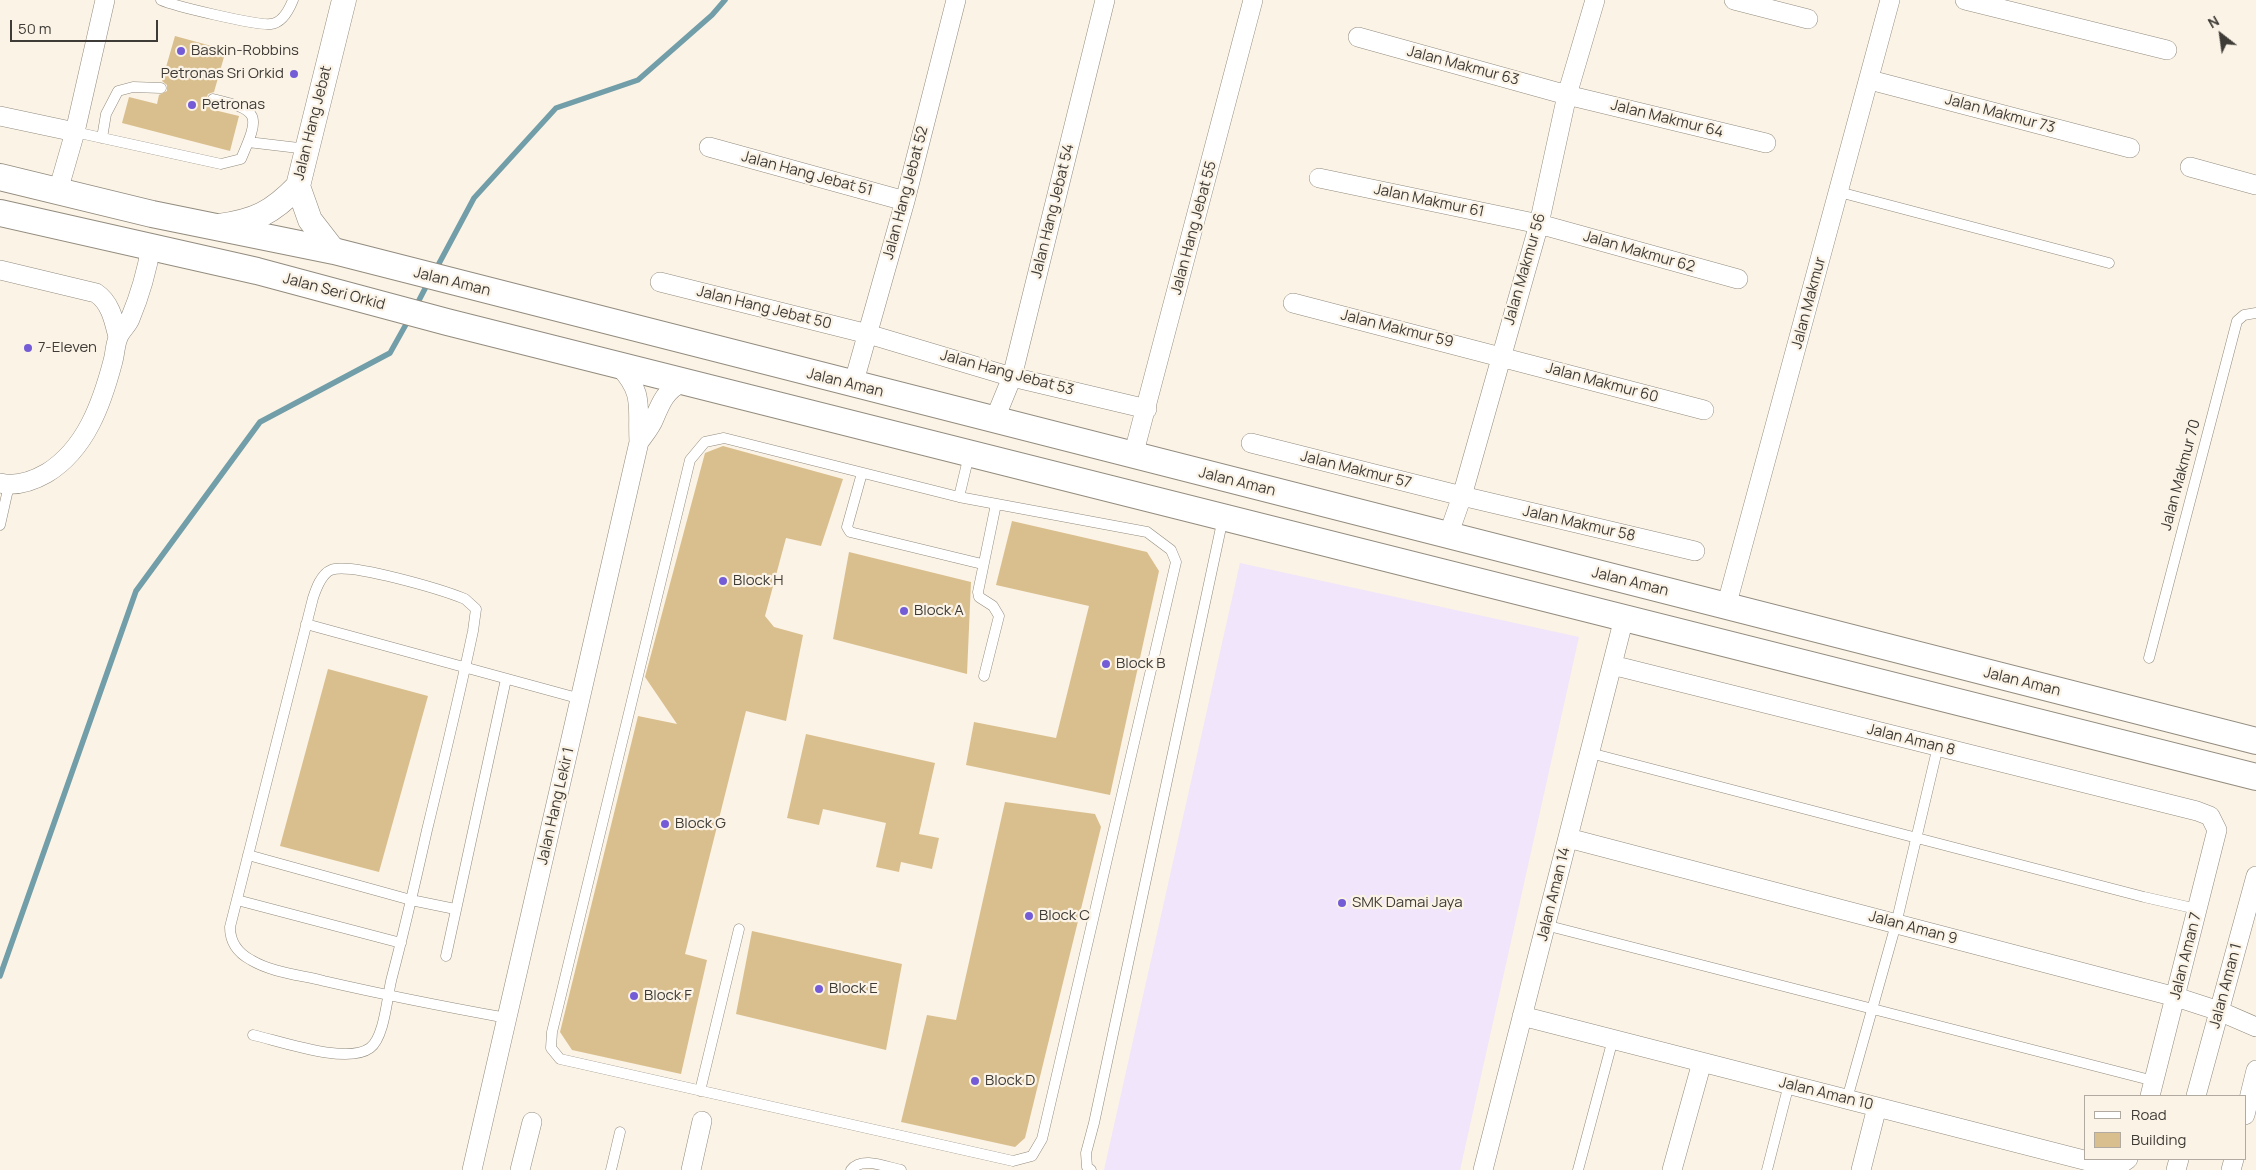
<!DOCTYPE html>
<style>
body{margin:0}
#map{position:relative;width:2256px;height:1170px;overflow:hidden;background:#fbf3e6;font-family:Manrope,sans-serif}
canvas{display:block}
.legend{position:absolute;left:2084px;top:1095px;width:162px;height:65px;box-sizing:border-box;background:#fbf3e6;border:1px solid #b0aaa0;margin:0;padding:6px 9px;list-style:none;font-size:15px;color:#3f3c37}
.legend li{display:flex;align-items:center;gap:10px;height:25px}
.legend b{width:25px;border:1px solid #b0aaa0}
.north{position:absolute;left:2196px;top:10px;width:50px;height:50px;-webkit-text-stroke:4px #fbf3e6;paint-order:stroke;rotate:330deg;font-size:14px;font-weight:700;line-height:20px;text-align:center;color:#3f3c37}
.north::after{content:'';display:block;margin:auto;width:18px;height:22px;background:#3f3c37;clip-path:polygon(50% 0,100% 100%,50% 72%,0 100%)}
.scale{position:absolute;left:10px;top:20px;width:148px;height:22px;box-sizing:border-box;border:2px solid #3f3c37;border-top:0;padding-left:6px;font-size:15px;line-height:18px;white-space:nowrap;color:#3f3c37;-webkit-text-stroke:4px #fbf3e6;paint-order:stroke}
</style>
<div id="map">
<canvas width="2256" height="1170"></canvas>
<ul class="legend">
<li><b style="height:6px;background:#fff"></b>Road</li>
<li><b style="height:14px;background:#dabf8e"></b>Building</li>
</ul>
<div class="north">N</div>
<div class="scale">50 m</div>
</div>
<script>
const ctx = document.querySelector('canvas').getContext('2d');
ctx.lineJoin = 'round';
function paint(path, color) { ctx.fillStyle = color; ctx.fill(path, 'evenodd'); }
function stroke(path, color, width, dash) { ctx.strokeStyle = color; ctx.lineWidth = width; ctx.lineCap = dash ? 'butt' : 'round'; ctx.setLineDash(dash || []); ctx.stroke(path); }
function label(font, color, halo, rows, align = 'center') {
  ctx.font = font + ' Manrope,sans-serif'; ctx.lineWidth = 4.5; ctx.setLineDash([]); ctx.textBaseline = 'middle'; ctx.strokeStyle = halo; ctx.fillStyle = color; for (const [text, x, y, turn = 0] of rows) {
    ctx.save(); ctx.translate(x, y); ctx.rotate((+turn || 0) * Math.PI / 180); ctx.textAlign = isNaN(turn) ? turn : align; if (halo) ctx.strokeText(text, 0, 0); ctx.fillText(text, 0, 0); ctx.restore();
  }
}
paint(new Path2D(`
 M1240 563 1579 637 1460 1170H1104Z`), '#f0e5fa');
stroke(new Path2D(`
 M435 271 474 198 556 108 638 80 712 15 725 0
 M416 306 429 281
 M0 976 136 591 260 422 390 353 409 319`), '#719ea8', 5.5);
paint(new Path2D(`
 M175 36 226 50 214 92 208 94 206 100 211 105 210 109 239 116 230 151 122 123 129 97 157 104 159 95 167 91V85L162 81Z
 M723 446 843 479 821 546 786 538 765 616 774 627 803 635 786 721 746 711 685 954 707 960 681 1074 572 1050 560 1032 638 716 677 724 645 677 705 453Z
 M1012 521 1147 552 1159 571 1110 795 966 765 974 722 1056 738 1089 606 996 585Z
 M849 552 971 582 967 674 833 639Z
 M328 669 428 696 379 872 280 846Z
 M806 734 935 763 919 834 939 838 932 869 901 862 899 872 876 867 886 823 823 809 819 825 787 818Z
 M1005 802 1095 814 1101 827 1025 1138 1015 1147 901 1122 927 1015 956 1020Z
 M752 931 902 964 886 1050 736 1014Z`), '#dabf8e');
const service = new Path2D(`
 M161 0C174 6 258 26 271 24 282 23 289 10 293 0
 M75 132 221 164 241 159C260 115 261 110 213 99
 M102 138 106 114 118 91 133 87 161 88
 M248 142 307 149
 M1839 192 2109 263
 M724 438 959 497 1147 532 1171 550 1176 562 1042 1139 1032 1156 1013 1161 560 1059 551 1048 552 1032 690 460 705 442Z
 M862 473 847 527 850 532 982 564
 M959 497 969 455
 M0 525 9 485
 M306 624 581 699
 M2149 658 2237 321 2244 315 2256 313
 M984 676 999 616 993 606 979 597 978 592 996 504
 M1590 753 2144 897 2197 909
 M248 855 411 900 455 909
 M237 900 401 943
 M1545 925 2154 1081
 M446 956 506 679
 M253 1035C280 1041 347 1065 370 1048 385 1037 387 995 392 977 405 928 416 879 427 830 443 764 459 698 473 631L476 609 465 599C443 590 350 562 331 570 321 574 316 589 313 598L230 927C230 942 238 953 251 960 273 973 301 975 324 981 385 995 446 1007 507 1018
 M700 1091 739 929
 M1847 1099 1896 924 1938 746
 M611 1170 620 1132
 M851 1170C862 1156 886 1167 901 1170
 M1091 1170 1087 1167 1086 1153 1094 1123 1223 518
 M1578 1170 1613 1039
 M1767 1170 1789 1084`);
const minor = new Path2D(`
 M1734 0 1808 19
 M1965 0 2167 50
 M1358 37 1567 95 1766 143
 M1870 80 2130 148
 M0 116 75 132
 M709 147 905 201
 M2190 167 2256 185
 M1319 178 1539 224 1738 279
 M58 191 75 132 105 0
 M0 270 96 293C111 303 114 321 118 337
 M660 282 868 334 1012 377 1147 409
 M1293 303 1704 410
 M853 385 905 201 956 0
 M994 421 1012 377 1105 0
 M639 442C644 435 651 427 654 419 661 402 666 390 683 382
 M1251 443 1462 496 1695 551
 M1133 456 1253 0
 M0 483C17 487 33 481 47 473 86 449 102 403 113 361 115 354 115 345 118 338 120 331 127 326 130 319 140 295 147 271 151 246
 M1448 536 1462 496 1539 224 1567 95 1595 0
 M1726 607 1890 0
 M1612 665 2197 811 2210 816 2217 830 2150 1096
 M1568 838 2176 997 2219 1011 2256 1027
 M1522 1016 2115 1168 2128 1159
 M2196 1096 2256 876
 M2245 1115 2256 1070
 M472 1170 639 442C637 407 645 394 619 366
 M520 1170 532 1122
 M691 1170 702 1121
 M1483 1170 1624 618
 M1672 1170 1702 1062
 M1861 1170 1877 1107
 M2176 1170 2179 1159
 M2231 1170 2234 1159`);
const tertiary = new Path2D(`
 M298 186 310 220 334 251
 M219 226C255 221 272 213 298 186L344 0`);
const secondary = new Path2D(`
 M0 177 152 214 334 251 2256 741
 M0 213 257 271 447 322 2256 777`);
stroke(service, '#928b7e', 11);
stroke(minor, '#928b7e', 20);
stroke(tertiary, '#928b7e', 25);
stroke(secondary, '#928b7e', 28);
stroke(service, '#fff', 10);
stroke(minor, '#fff', 19);
stroke(tertiary, '#fff', 24);
stroke(secondary, '#fff', 26);
for (const [x, y, r, color] of [
 [181,51,5,"#735cd6"],
 [294,74,5,"#735cd6"],
 [192,105,5,"#735cd6"],
 [28,348,5,"#735cd6"],
 [723,581,5,"#735cd6"],
 [904,611,5,"#735cd6"],
 [1106,664,5,"#735cd6"],
 [665,824,5,"#735cd6"],
 [1342,903,5,"#735cd6"],
 [1029,916,5,"#735cd6"],
 [819,989,5,"#735cd6"],
 [634,996,5,"#735cd6"],
 [975,1081,5,"#735cd6"]
]) { const dot = new Path2D(); dot.arc(x, y, r, 0, 2 * Math.PI); ctx.fillStyle = color; ctx.fill(dot); stroke(dot, '#fbf3e6', 2); }
label('15px', '#3f3c37', '#fbf3e6', [
 ["Baskin-Robbins",191,51],
 ["Petronas Sri Orkid",284,74,"right"],
 ["Petronas",202,105],
 ["7-Eleven",38,348],
 ["Block H",733,581],
 ["Block A",914,611],
 ["Block B",1116,664],
 ["Block G",675,824],
 ["SMK Damai Jaya",1352,903],
 ["Block C",1039,916],
 ["Block E",829,989],
 ["Block F",644,996],
 ["Block D",985,1081]
], 'left');
label('15px', '#3f3c37', '#fbf3e6', [
 ["Jalan Makmur 63",1463,66,15],
 ["Jalan Makmur 73",2000,114,15],
 ["Jalan Makmur 64",1667,119,14],
 ["Jalan Hang Jebat",313,123,-76],
 ["Jalan Hang Jebat 51",807,174,15],
 ["Jalan Hang Jebat 52",906,193,-75],
 ["Jalan Makmur 61",1429,201,12],
 ["Jalan Hang Jebat 54",1053,211,-76],
 ["Jalan Hang Jebat 55",1194,228,-75],
 ["Jalan Makmur 62",1639,252,16],
 ["Jalan Makmur 56",1525,269,-74],
 ["Jalan Aman",452,282,14],
 ["Jalan Seri Orkid",334,292,15],
 ["Jalan Makmur",1809,303,-75],
 ["Jalan Hang Jebat 50",764,308,14],
 ["Jalan Makmur 59",1397,329,14],
 ["Jalan Hang Jebat 53",1007,373,15],
 ["Jalan Aman",845,383,14],
 ["Jalan Makmur 60",1602,383,15],
 ["Jalan Makmur 57",1356,470,14],
 ["Jalan Makmur 70",2181,475,-75],
 ["Jalan Aman",1237,482,14],
 ["Jalan Makmur 58",1579,524,13],
 ["Jalan Aman",1630,582,14],
 ["Jalan Aman",2022,682,14],
 ["Jalan Aman 8",1911,740,14],
 ["Jalan Hang Lekir 1",556,806,-77],
 ["Jalan Aman 14",1554,894,-76],
 ["Jalan Aman 9",1913,928,15],
 ["Jalan Aman 7",2186,956,-76],
 ["Jalan Aman 1",2226,986,-75],
 ["Jalan Aman 10",1826,1094,14]
]);
</script>
